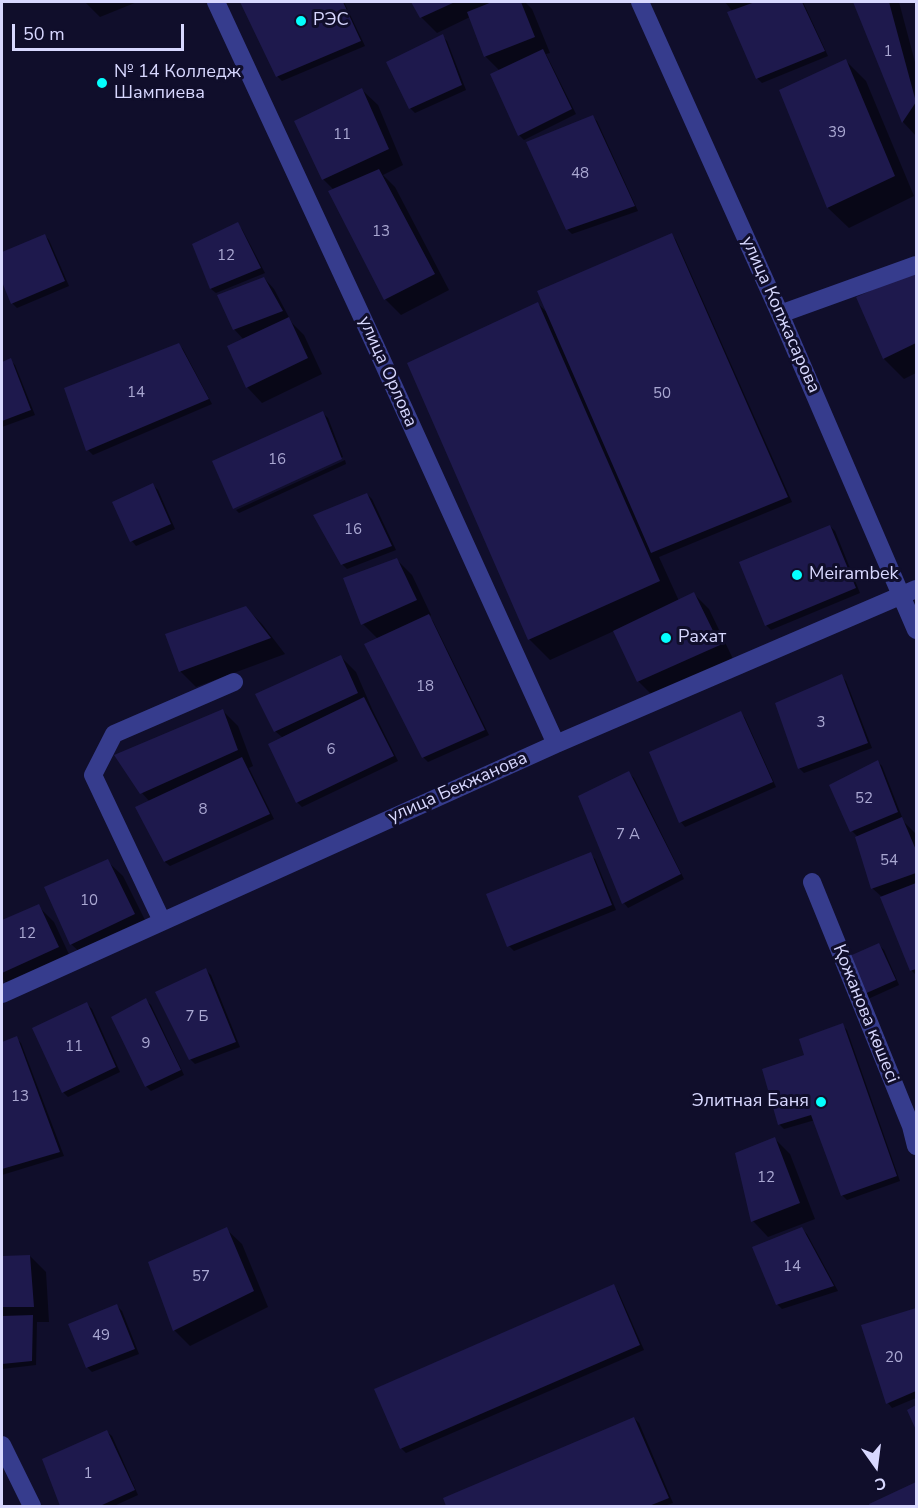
<!DOCTYPE html>
<meta charset="utf-8">
<style>
body{margin:0}
#map{position:relative;width:918px;height:1508px;overflow:hidden;background:#100e2b;font-family:"Nunito Sans",sans-serif}
canvas{display:block}
.frame{position:absolute;inset:0;border:3px solid #d8d8ff;pointer-events:none}
.north{position:absolute;left:846px;top:1436px;width:60px;height:60px;-webkit-text-stroke:4px #100e2b;paint-order:stroke;rotate:166deg;font-size:16px;font-weight:700;line-height:24px;text-align:center;color:#d8d8ff}
.north::after{content:'';display:block;margin:auto;width:21px;height:27px;background:#d8d8ff;clip-path:polygon(50% 0,100% 100%,50% 72%,0 100%)}
.scale{position:absolute;left:12px;top:24px;width:172px;height:27px;box-sizing:border-box;border:3px solid #d8d8ff;border-top:0;padding-left:8px;font-size:18px;line-height:21px;white-space:nowrap;color:#d8d8ff;-webkit-text-stroke:4px #100e2b;paint-order:stroke}
</style>
<div id="map">
<canvas width="918" height="1508"></canvas>
<div class="frame"></div>
<div class="north">С</div>
<div class="scale">50 m</div>
</div>
<script>
const ctx = document.querySelector('canvas').getContext('2d');
ctx.lineJoin = 'round';
function paint(path, color) { ctx.fillStyle = color; ctx.fill(path, 'evenodd'); }
function stroke(path, color, width, dash) { ctx.strokeStyle = color; ctx.lineWidth = width; ctx.lineCap = dash ? 'butt' : 'round'; ctx.setLineDash(dash || []); ctx.stroke(path); }
function label(font, color, halo, rows, align = 'center') {
  ctx.font = font + ' "Nunito Sans",sans-serif'; ctx.lineWidth = 6; ctx.setLineDash([]); ctx.textBaseline = 'middle'; ctx.strokeStyle = halo; ctx.fillStyle = color; for (const [text, x, y, turn = 0] of rows) {
    ctx.save(); ctx.translate(x, y); ctx.rotate((+turn || 0) * Math.PI / 180); ctx.textAlign = isNaN(turn) ? turn : align; if (halo) ctx.strokeText(text, 0, 0); ctx.fillText(text, 0, 0); ctx.restore();
  }
}
paint(new Path2D(`
 M85 2H137L100 17Z
 M242 2H344L365 46 282 81 277 76Z
 M413 2H525L532 9 550 53 546 54 576 114 524 140 519 135 500 71 485 56 470 17 437 33 421 17Z
 M725 2H803L828 56 762 83 757 78 733 12Z
 M855 2H899L916 66V136L903 122Z
 M442 36 447 41 466 90 415 113 410 108Z
 M845 60 866 81 914 196 849 228 828 208 781 91Z
 M362 90 378 105 403 165 383 175 395 187 449 290 401 315 385 299 334 190 323 179Z
 M592 116 597 121 638 211 572 234 567 229Z
 M237 224 242 229 265 273 216 293 211 289Z
 M672 235 676 240 792 502 659 557 679 601 694 594 709 609 734 661 654 697 638 681 614 631 550 660 529 639 538 304 550 315Z
 M45 236 49 240 69 286 17 308 12 303 2 278V254Z
 M916 273V373L904 379 884 359Z
 M264 278 274 289 292 323 304 335 322 374 262 403 247 387 244 340 234 329Z
 M178 344 183 349 212 404 93 455 88 450Z
 M10 360 15 365 35 415 2 427V364Z
 M323 413 328 418 343 457 234 507Z
 M345 460 346 464 239 513 236 510Z
 M153 485 158 490 175 529 136 546 132 541 114 502Z
 M367 494 372 499 396 550 347 569 342 564Z
 M830 526 835 531 860 593 771 630 766 625Z
 M396 559 412 575 431 615 429 617 433 621 489 735 428 762 423 757 378 639 363 624Z
 M246 608 262 624 285 654 196 687 180 671Z
 M340 656 356 672 372 709 398 761 302 807 297 802 283 738 275 731Z
 M841 676 846 681 872 748 804 773 799 768Z
 M222 710 238 726 253 766 249 768 274 819 170 866 165 862 137 808 150 802 142 793Z
 M741 713 745 718 776 787 685 827 681 822Z
 M878 762 882 766 902 817 900 818 916 834V975L911 970 882 897 872 888 858 837 852 831Z
 M629 773 634 778 684 879 628 908 624 903 580 797Z
 M590 854 595 859 616 910 514 951 509 946Z
 M107 861 123 876 150 930 87 959 71 944Z
 M38 906 54 922 73 963 13 990 2 978V922Z
 M879 945 884 950 899 985 868 999 863 994Z
 M206 970 211 975 240 1047 195 1064 190 1059Z
 M146 1000 151 1005 184 1075 151 1091 146 1086Z
 M87 1004 92 1009 120 1072 68 1097 63 1092Z
 M842 1025 847 1030 900 1181 847 1200 842 1195 815 1120 784 1129 779 1124 806 1056Z
 M16 1038 21 1043 64 1156 2 1175V1044Z
 M775 1139 790 1154 815 1219 768 1237 753 1221Z
 M226 1229 242 1244 268 1307 190 1346 174 1330Z
 M802 1229 807 1234 838 1291 782 1309 777 1304Z
 M30 1256 46 1272 49 1322H37L36 1365 2 1369V1258Z
 M613 1286 618 1291 644 1350 406 1453 401 1448Z
 M117 1306 122 1311 139 1354 92 1372 87 1367Z
 M916 1309V1398L892 1408 888 1403 863 1326Z
 M634 1418 639 1423 673 1503 664 1506H448L445 1499Z
 M107 1432 112 1436 138 1495 114 1506H61L44 1460Z
 M916 1484V1506H872L871 1505Z`), '#0007');
paint(new Path2D(`
 M240 2H343L361 41 276 77Z
 M411 2H455L420 18Z
 M492 2H521L535 37 484 57 467 12Z
 M755 2H802L825 51 756 79 727 12Z
 M853 2H889L916 102 902 123Z
 M443 34 462 85 409 109 386 62Z
 M543 49 572 109 518 136 490 74Z
 M846 59 895 176 827 208 779 90Z
 M362 88 389 149 322 180 294 121Z
 M593 115 635 206 566 230 526 142Z
 M379 169 435 274 384 300 328 191Z
 M238 222 261 268 210 289 192 244Z
 M672 233 788 497 651 553 537 291Z
 M45 234 65 281 11 304 2 282V252Z
 M916 271V343L883 359 856 297Z
 M264 277 283 311 233 330 217 295Z
 M538 302 660 581 528 640 407 363Z
 M289 317 308 358 246 388 227 346Z
 M179 343 209 399 86 451 64 388Z
 M11 358 31 410 2 421V362Z
 M323 411 342 459 233 509 212 461Z
 M153 483 171 524 130 542 112 502Z
 M367 493 392 546 341 565 313 515Z
 M830 525 856 588 765 626 739 562Z
 M397 558 417 600 361 625 343 578Z
 M694 592 720 645 637 682 613 631Z
 M246 606 271 638 179 672 165 634Z
 M429 614 485 730 422 758 364 644Z
 M341 655 358 693 274 732 255 694Z
 M842 674 868 743 798 769 775 703Z
 M364 697 394 756 296 803 268 744Z
 M223 709 238 750 140 794 114 755Z
 M741 711 773 782 679 823 649 752Z
 M242 757 270 814 164 862 135 807Z
 M878 760 898 812 850 832 829 785Z
 M629 771 681 874 622 904 578 796Z
 M902 817 916 850V873L871 889 855 837Z
 M591 852 612 905 507 947 486 894Z
 M108 859 135 914 70 945 44 887Z
 M916 883V969L910 971 880 897Z
 M39 904 59 947 2 973V920Z
 M879 943 896 980 862 995 845 958Z
 M206 968 236 1042 189 1060 155 992Z
 M146 998 181 1070 145 1087 111 1017Z
 M87 1002 116 1067 62 1093 32 1028Z
 M843 1023 897 1176 841 1196 811 1115 778 1125 762 1069 804 1055 799 1039Z
 M17 1036 60 1152 2 1169V1042Z
 M775 1137 800 1203 751 1222 735 1153Z
 M227 1227 254 1291 173 1331 148 1262Z
 M802 1227 834 1286 776 1305 752 1247Z
 M30 1255 34 1307H2V1256Z
 M614 1284 640 1345 400 1449 374 1389Z
 M117 1304 135 1349 86 1368 68 1324Z
 M916 1308V1391L886 1404 861 1325Z
 M33 1315 32 1361 2 1364V1316Z
 M916 1405V1430L907 1410Z
 M634 1417 669 1498 649 1506H446L443 1498Z
 M107 1430 135 1490 100 1506H60L42 1459Z
 M916 1482V1506H870L869 1504Z`), '#1e194d');
stroke(new Path2D(`
 M216 2 375 345 556 744
 M640 2 780 314 916 630
 M780 314 916 265
 M812 882 911 1126 916 1146
 M162 921 93 775 114 734 234 682
 M2 994 556 744 916 589
 M2 1445 32 1506`), '#363c8d', 18);
for (const [x, y, r, color] of [
 [301,21,6,"#04fffe"],
 [102,83,6,"#04fffe"],
 [797,575,6,"#04fffe"],
 [666,638,6,"#04fffe"],
 [821,1102,6,"#04fffe"]
]) { const dot = new Path2D(); dot.arc(x, y, r, 0, 2 * Math.PI); ctx.fillStyle = color; ctx.fill(dot); stroke(dot, '#100e2b', 2); }
label('15px', '#aaa8d2', null, [
 ["1",888,52],
 ["39",837,133],
 ["11",342,135],
 ["48",580,174],
 ["13",381,232],
 ["12",226,256],
 ["14",136,393],
 ["50",662,394],
 ["16",277,460],
 ["16",353,530],
 ["18",425,687],
 ["3",821,723],
 ["6",331,750],
 ["52",864,799],
 ["8",203,810],
 ["7 А",628,835],
 ["54",889,861],
 ["10",89,901],
 ["12",27,934],
 ["7 Б",197,1017],
 ["9",146,1044],
 ["11",74,1047],
 ["13",20,1097],
 ["12",766,1178],
 ["14",792,1267],
 ["57",201,1277],
 ["49",101,1336],
 ["20",894,1358],
 ["1",88,1474]
]);
label('18px', '#d8d8ff', '#100e2b', [
 ["РЭС",313,21],
 ["№ 14 Колледж",114,73],
 ["Шампиева",114,94],
 ["Meirambek",809,575],
 ["Рахат",678,638],
 ["Элитная Баня",809,1102,"right"]
], 'left');
label('18px', '#d8d8ff', '#100e2b', [
 ["улица Копжасарова",780,315,66],
 ["улица Орлова",387,372,66],
 ["улица Бекжанова",458,788,-24],
 ["Қожанова көшесі",865,1014,68]
]);
</script>
